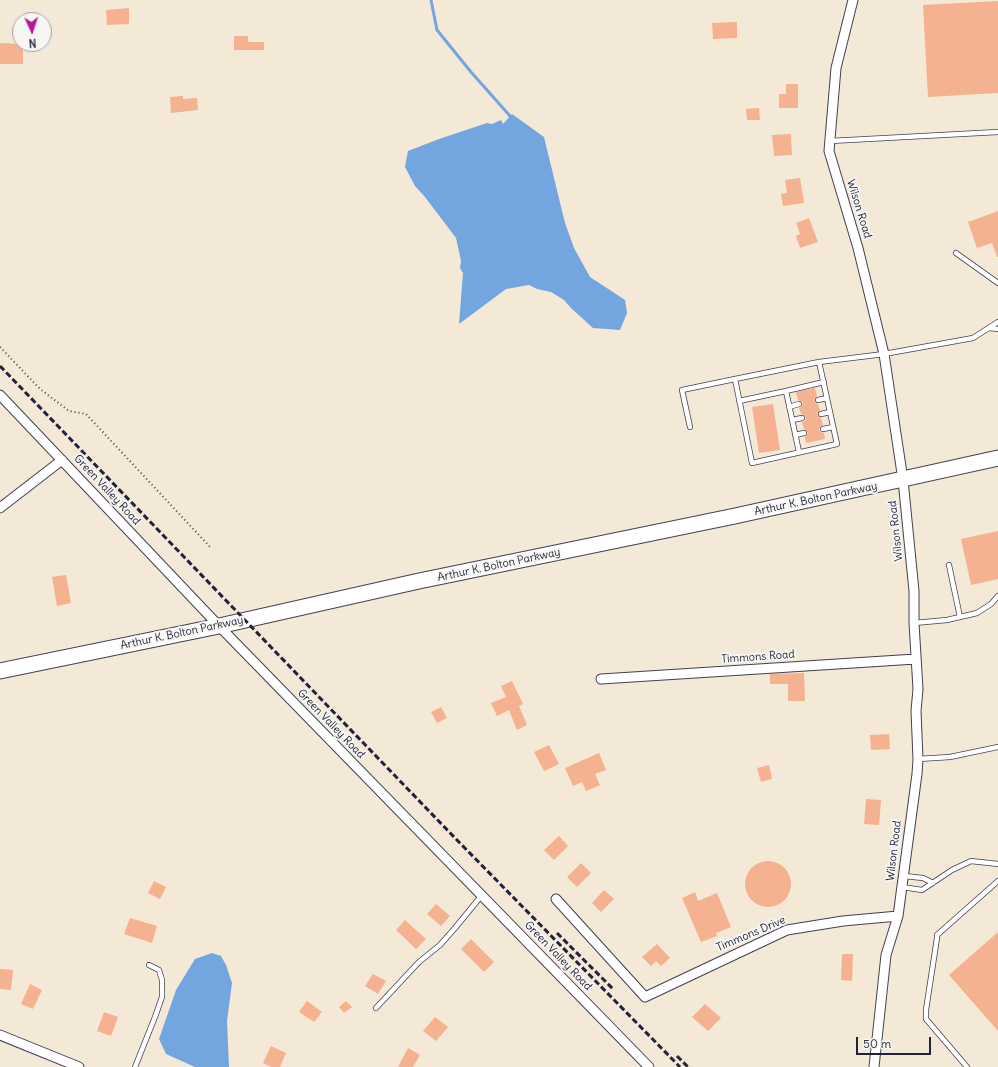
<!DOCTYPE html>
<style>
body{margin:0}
#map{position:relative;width:998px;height:1067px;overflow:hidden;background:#f4e8d6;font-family:Delius,sans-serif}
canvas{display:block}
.north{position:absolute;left:12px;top:12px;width:40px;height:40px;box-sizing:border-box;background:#f6f6f2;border:1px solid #a1a1a9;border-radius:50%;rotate:177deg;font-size:11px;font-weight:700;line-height:16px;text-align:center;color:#22223b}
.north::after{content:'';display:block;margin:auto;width:14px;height:18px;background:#b5179e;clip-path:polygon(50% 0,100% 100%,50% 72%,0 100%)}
.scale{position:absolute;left:856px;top:1037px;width:75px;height:18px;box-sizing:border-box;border:2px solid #22223b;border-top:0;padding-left:5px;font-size:12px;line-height:14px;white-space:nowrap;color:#22223b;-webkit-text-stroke:3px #f6f6f2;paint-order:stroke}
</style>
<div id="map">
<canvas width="998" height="1067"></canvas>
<div class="north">N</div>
<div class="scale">50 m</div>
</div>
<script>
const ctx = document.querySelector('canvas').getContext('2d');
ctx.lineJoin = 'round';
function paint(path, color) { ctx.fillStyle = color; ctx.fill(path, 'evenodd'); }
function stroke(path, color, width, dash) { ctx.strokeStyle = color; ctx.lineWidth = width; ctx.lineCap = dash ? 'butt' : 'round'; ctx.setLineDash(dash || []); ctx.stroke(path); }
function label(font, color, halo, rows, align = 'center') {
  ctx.font = font + ' Delius,sans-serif'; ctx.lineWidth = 4; ctx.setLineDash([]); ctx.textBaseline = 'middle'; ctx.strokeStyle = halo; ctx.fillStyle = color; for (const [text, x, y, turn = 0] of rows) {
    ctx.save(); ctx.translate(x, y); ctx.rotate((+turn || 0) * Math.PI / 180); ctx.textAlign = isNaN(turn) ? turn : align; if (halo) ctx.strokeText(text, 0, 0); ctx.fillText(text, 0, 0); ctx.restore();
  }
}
paint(new Path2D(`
 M512 114 544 137 565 223 574 248 590 277 625 300 627 313 620 330 593 328 572 309 564 300 551 292 537 289 529 285 506 289 459 324 463 273 460 268 461 261 456 238 425 197 415 186 405 167 408 151 439 139 487 123 492 124 501 120 503 124Z
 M212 953 221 956 226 965 232 983 227 1021 229 1067H195L166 1054 159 1039 176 990 195 959Z`), '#73a6df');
stroke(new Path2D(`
 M431 0 437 30 471 72 510 116`), '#73a6df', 3);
paint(new Path2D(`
 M998 1V93L928 97 923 5Z
 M129 8V24L107 25 106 10Z
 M737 22V38L713 39 712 23Z
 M234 36H248V42H264V50H234Z
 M0 43 23 44V64H0Z
 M786 84H798V108H779V94H786Z
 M183 96V99L197 98 198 110 171 113 170 97Z
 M759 108 760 120H747L746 109Z
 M791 134 792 155 774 156 772 135Z
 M800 178 804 203 783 206 781 194 787 193 785 180Z
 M998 211V257H997L992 243 977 248 968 222Z
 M809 218 818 242 800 248 796 236 800 234 796 223Z
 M815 388 817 396 814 400 816 403 818 404 820 410 817 414 819 417 821 418 823 425 820 427 819 430 821 432 824 433 825 439 806 443 805 437 808 433 806 430 804 429 802 422 805 421 806 418 804 415 801 414 799 408 802 406 803 403 801 401 798 400 796 392Z
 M773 404 780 450 759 453 752 407Z
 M998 531V579L971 585 961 539Z
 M66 575 71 603 57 606 52 577Z
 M804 673 805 701H788V684H770V674Z
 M512 681 523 704 519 706 527 725 517 730 509 710 497 716 491 703 506 697 501 686Z
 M441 707 447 718 437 723 431 712Z
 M889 734 890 749 871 750 870 735Z
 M549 745 559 764 544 771 534 752Z
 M599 753 606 770 595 774 600 785 586 791 582 782 573 786 565 768Z
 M769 765 772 779 761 782 757 768Z
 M866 799 881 800 879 825 864 824Z
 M559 836 568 846 554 860 544 850Z
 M745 884a23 23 0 1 1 46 0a23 23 0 1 1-46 0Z
 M581 863 591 873 577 887 567 877Z
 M154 881 166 887 160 899 148 893Z
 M604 890 614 899 601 912 592 903Z
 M695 892 698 901 717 893 731 927 716 933 717 936 701 942 682 898Z
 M436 904 450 916 441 926 427 914Z
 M130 918 157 926 152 943 124 934Z
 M405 920 426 939 416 949 396 930Z
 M998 932V1031L949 975Z
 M471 939 494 962 484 972 461 949Z
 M657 944 670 958 661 966 656 961 651 966 642 957Z
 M842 954H853L852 981 841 980Z
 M0 969 13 970 11 990 0 989Z
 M373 974 386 981 378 994 365 986Z
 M30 984 42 990 33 1009 21 1004Z
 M307 1001 322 1012 314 1022 299 1012Z
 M346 1001 352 1007 344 1013 339 1007Z
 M705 1004 721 1018 708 1031 692 1017Z
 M104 1012 118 1017 111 1036 97 1031Z
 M435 1017 448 1027 436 1041 423 1031Z
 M271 1046 286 1053 280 1067H271L263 1063Z
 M408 1048 420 1055 413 1067H398Z`), '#f4b291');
const lane = new Path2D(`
 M830 141 998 132
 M956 253 998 283
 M989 328 998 329
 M819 362 837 444 752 463 735 379 819 362 884 354 973 338 998 322
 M786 391 824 382
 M818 400 827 398
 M739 401 786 391 799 452
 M789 407 799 404
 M821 414 830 412
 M792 420 802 418
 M690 427 682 390 735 379
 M823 429 833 427
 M795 435 804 433
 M949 565 960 617
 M914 623 947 620 977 613 991 604 998 596
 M918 759 950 757 998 747
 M904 876 923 878 933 883
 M902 887 922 890 952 870 971 861 998 864
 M376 1008 419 962 440 945 455 928 482 895
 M135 1067 155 1017 162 997V980L159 970 149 965
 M967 1067 926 1019V1010L937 938V935L998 881`);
const street = new Path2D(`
 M853 0 836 68 829 151 858 248 884 354 903 480 914 591V623L918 689 916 711 918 759 917 774 898 916 886 955 874 1067
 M0 395 219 626 649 1067
 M0 508 62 460
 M601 679 916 659
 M556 899 645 997 787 930 843 921 898 916
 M0 1035 79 1067`);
const primary = new Path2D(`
 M0 671 219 626 419 581 735 516 998 458`);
stroke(lane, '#424052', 6);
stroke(street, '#424052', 11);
stroke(primary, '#424052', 17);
stroke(new Path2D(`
 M0 347 40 389 69 411 86 414 211 548`), '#424052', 2, [1, 3]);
stroke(lane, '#fff', 4.5);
stroke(street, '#fff', 9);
stroke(primary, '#fff', 15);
stroke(new Path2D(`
 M0 366 455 838 680 1067
 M557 933 613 989
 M677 1056 688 1067`), '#22223b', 3, [6, 3]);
label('11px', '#22223b', '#f6f6f2', [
 ["Wilson Road",859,209,73],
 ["Green Valley Road",107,490,47],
 ["Arthur K. Bolton Parkway",816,499,-12],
 ["Wilson Road",896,531,-96],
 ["Arthur K. Bolton Parkway",499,565,-12],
 ["Arthur K. Bolton Parkway",182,633,-12],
 ["Timmons Road",758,657,-4],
 ["Green Valley Road",331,724,46],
 ["Wilson Road",894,851,-83],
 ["Timmons Drive",751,934,-23],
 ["Green Valley Road",558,956,46]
]);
</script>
